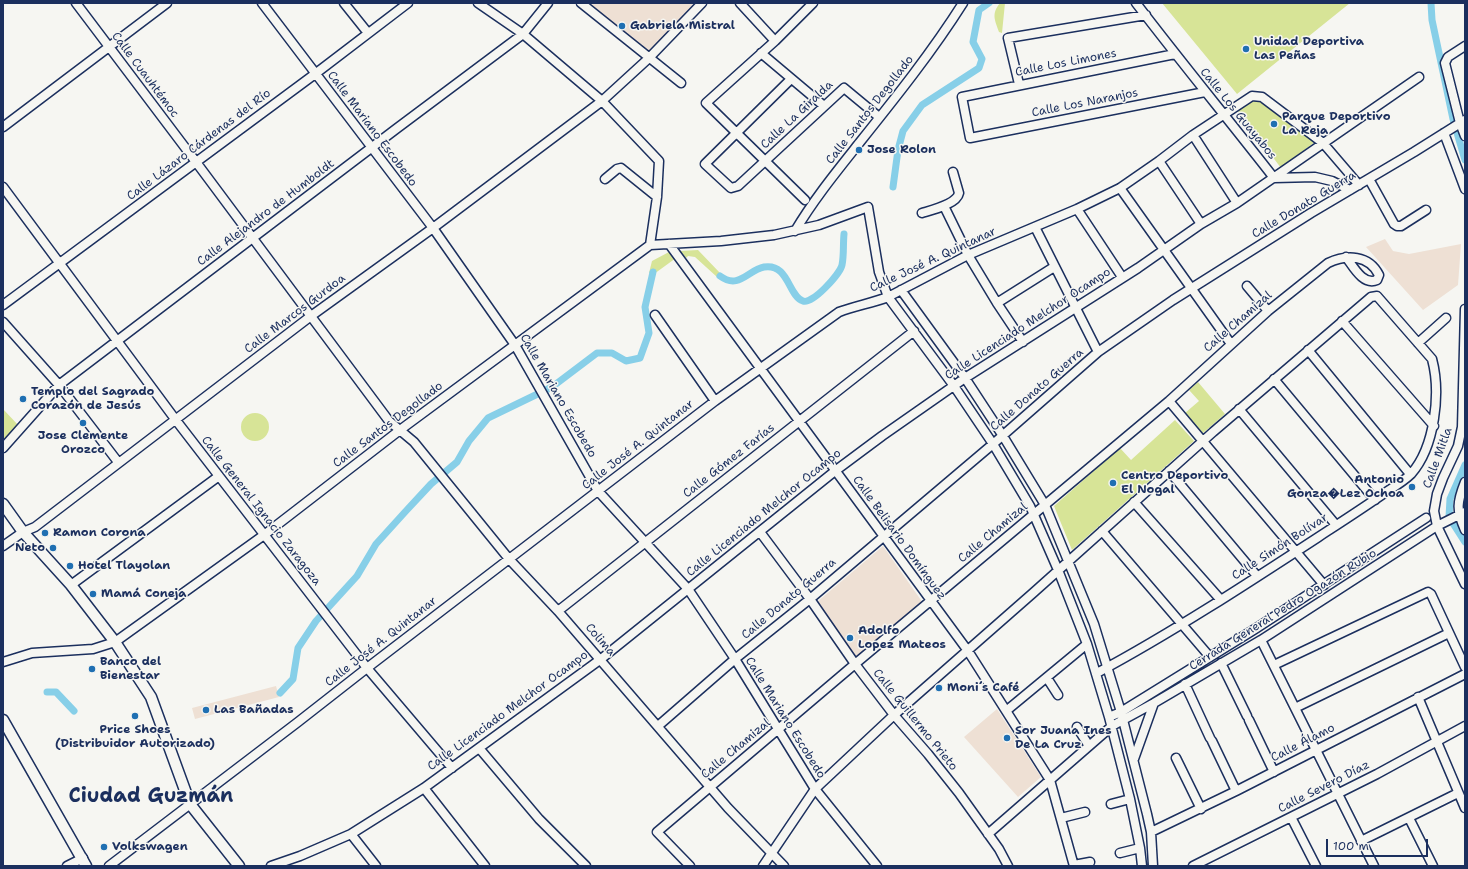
<!DOCTYPE html>
<meta charset="utf-8">
<style>
body{margin:0}
#map{position:relative;width:1468px;height:869px;overflow:hidden;background:#f6f6f2;font-family:"Shantell Sans",sans-serif}
canvas{display:block}
.frame{position:absolute;inset:0;border:4px solid #1b2f5e;pointer-events:none}
.scale{position:absolute;left:1326px;top:839px;width:102px;height:18px;box-sizing:border-box;border:2px solid #1b2f5e;border-top:0;padding-left:5px;font-size:12px;line-height:14px;white-space:nowrap;color:#1b2f5e;-webkit-text-stroke:3px #f6f6f2;paint-order:stroke}
</style>
<div id="map">
<canvas width="1468" height="869"></canvas>
<div class="frame"></div>
<div class="scale">100 m</div>
</div>
<script>
const ctx = document.querySelector('canvas').getContext('2d');
ctx.lineJoin = 'round';
function paint(path, color) { ctx.fillStyle = color; ctx.fill(path, 'evenodd'); }
function stroke(path, color, width, dash) { ctx.strokeStyle = color; ctx.lineWidth = width; ctx.lineCap = dash ? 'butt' : 'round'; ctx.setLineDash(dash || []); ctx.stroke(path); }
function label(font, color, halo, rows, align = 'center') {
  ctx.font = font + ' "Shantell Sans",sans-serif'; ctx.lineWidth = 3; ctx.setLineDash([]); ctx.textBaseline = 'middle'; ctx.strokeStyle = halo; ctx.fillStyle = color; for (const [text, x, y, turn = 0] of rows) {
    ctx.save(); ctx.translate(x, y); ctx.rotate((+turn || 0) * Math.PI / 180); ctx.textAlign = isNaN(turn) ? turn : align; if (halo) ctx.strokeText(text, 0, 0); ctx.fillText(text, 0, 0); ctx.restore();
  }
}
paint(new Path2D(`
 M588 3H694L649 52Z
 M1385 239 1393 251 1409 254 1461 244 1458 285 1423 310 1366 247Z
 M883 546 923 603 856 659 817 602Z
 M276 686 279 697 195 719 192 708Z
 M997 709 1041 777 1018 797 964 737Z`), '#eee0d4');
paint(new Path2D(`
 M1000 3H1005L1002 33 999 32C995 20 991 14 1000 3Z
 M1162 3H1350L1237 94Z
 M1258 96 1320 138 1281 168 1238 111Z
 M698 250 720 273 717 277 695 257 688 256 686 258 680 251Z
 M669 252 676 258 654 274 649 273 652 261Z
 M1198 382 1225 414 1203 433 1185 413 1199 401 1189 390Z
 M3 409 19 426 3 444Z
 M241 427a14 14 0 1 1 28 0a14 14 0 1 1-28 0Z
 M1175 420 1194 441 1072 550 1054 506 1120 448 1131 460Z`), '#d7e497');
stroke(new Path2D(`
 M1431 3 1432 20 1453 119 1465 160
 M893 187 898 150 903 131 922 105 979 68 982 59 973 42 979 10 989 3
 M720 276C739 290 748 270 764 267 789 263 788 296 803 301 812 305 840 274 842 265 844 256 843 244 844 234
 M1465 465 1450 499 1449 517 1465 542
 M47 692H56L74 711
 M280 693 293 679 298 648 316 621 357 576 376 544 405 512 431 484 457 462 469 441 488 418 552 387 597 353H612L626 361 640 358 649 333 645 307 653 272`), '#87cfe8', 7);
const minor = new Path2D(`
 M76 3 196 162 389 421 414 442 509 559 558 611 728 808 784 866
 M262 3 433 228 515 345 598 491 688 589 735 659 815 789 877 866
 M344 3 368 33
 M478 3 523 34 602 101 659 161 657 197 650 245
 M581 3 681 83
 M740 3 775 41
 M1136 3C1181 62 1228 119 1274 178
 M1465 46 1448 57 1445 63 1460 123 1465 136
 M761 53 824 106
 M1175 54 962 97 970 138 1205 92
 M791 79 705 164 731 188 738 186 844 88 879 117
 M1019 84 1008 38 1146 15
 M3 127 167 3
 M1444 133 1465 189
 M1193 135 1237 203
 M1159 161 1201 224
 M1274 178 1315 177 1332 181 1350 190
 M605 179 617 169 621 168 657 197
 M1369 179 1394 224 1397 226H1401L1426 210
 M3 187 175 419 367 668 452 768
 M1120 188 1231 344
 M805 200 706 103 775 41 813 3
 M944 206 968 255 997 303 1023 342
 M1077 209 1122 277
 M922 213C932 210 957 204 959 193L953 172
 M1035 227 1098 352
 M795 231C814 199 837 171 860 142 896 97 932 52 963 3
 M669 244 968 651 1050 780 1074 866
 M1247 286 1268 311
 M901 290 965 378 1003 436 1045 505 1094 624 1121 712 1147 814 1151 832 1153 866
 M997 303 1054 267
 M3 305 315 74 408 3
 M1465 309 1462 427 1458 446 1443 478 1437 494 1434 511 1437 526 1465 584
 M655 315 715 401
 M1342 321 1434 426
 M3 322 59 385 118 462
 M1418 343 1446 318
 M1308 350 1410 474
 M1274 379 1375 500
 M1169 401 1324 585
 M1239 409 1336 525
 M3 448 59 385 396 129 523 34 548 3
 M1169 471 1257 576
 M1465 482C1457 502 1456 510 1465 530
 M1134 502 1220 599
 M1102 531 1210 657
 M760 532 810 599 855 664 894 715 928 754 959 793 999 849 1008 866
 M3 546 23 532 35 527 311 316 433 228 602 101 649 58 702 3
 M71 585 219 476
 M558 611 914 331
 M1261 640 1374 866
 M3 662 32 653 93 649 115 642 264 535 400 430 650 245 721 241 774 235 819 225 868 207 879 272 888 297 954 386 993 444 1030 506 1058 570 1087 644 1109 717 1130 799 1140 848 1142 866
 M1221 663 1247 716
 M1274 665 1428 592 1431 594 1465 667
 M1047 678 1058 695
 M1185 684 1210 738
 M1418 697 1465 808
 M1295 708 1449 633
 M1006 711 1087 644
 M1109 717 1121 712 1255 629 1426 518
 M1249 720 1274 772
 M658 726 735 659 810 599 993 444 1098 352 1173 300 1311 213 1414 152 1465 120
 M1077 727 1089 746
 M1212 741 1236 791
 M479 748 539 819 586 866
 M1176 758 1201 809
 M1134 759 1154 703
 M424 788 485 866
 M1111 804 1130 799
 M1291 817 1316 866
 M1061 818 1085 812
 M1409 818 1433 866
 M1151 832 1236 791 1465 674
 M351 834 376 866
 M988 834 1112 726 1154 703 1261 640 1437 526 1465 512
 M1361 841 1458 793
 M1120 853 1140 848
 M1074 865 1090 862
 M67 866 83 858
 M109 866 298 722 367 668 715 401 839 312C855 306 872 303 888 297L968 255 1077 209 1120 188 1159 161 1193 135 1252 96 1262 97 1323 143 1359 185
 M271 866 300 856 351 834 424 788 601 659 835 471 882 436 965 378 1138 268 1201 224 1237 203 1419 77
 M690 866 657 832 855 664 1169 401 1268 311 1328 263C1347 254 1369 255 1379 275L1377 280C1363 286 1353 266 1346 257
 M763 866 815 789 894 715 1033 593 1213 432 1371 297 1377 296 1432 359C1441 393 1435 447 1411 474 1404 481 1394 487 1386 492 1366 506 1346 519 1326 532 1251 581 1175 631 1097 673
 M1193 866 1377 774 1465 726`);
const major = new Path2D(`
 M3 504 23 532 71 585 115 642 151 697 190 804 239 866
 M3 720 86 866`);
stroke(minor, '#1b2f5e', 11);
stroke(major, '#1b2f5e', 13);
stroke(minor, '#f6f6f2', 8);
stroke(major, '#f6f6f2', 10);
for (const [x, y, r, color] of [
 [622,26,4,"#1f6fb2"],
 [1246,49,4,"#1f6fb2"],
 [1274,124,4,"#1f6fb2"],
 [859,150,4,"#1f6fb2"],
 [23,399,4,"#1f6fb2"],
 [83,423,4,"#1f6fb2"],
 [1113,483,4,"#1f6fb2"],
 [1412,487,4,"#1f6fb2"],
 [45,533,4,"#1f6fb2"],
 [53,548,4,"#1f6fb2"],
 [70,566,4,"#1f6fb2"],
 [93,594,4,"#1f6fb2"],
 [850,638,4,"#1f6fb2"],
 [92,669,4,"#1f6fb2"],
 [939,688,4,"#1f6fb2"],
 [206,710,4,"#1f6fb2"],
 [135,716,4,"#1f6fb2"],
 [1007,738,4,"#1f6fb2"],
 [104,847,4,"#1f6fb2"]
]) { const dot = new Path2D(); dot.arc(x, y, r, 0, 2 * Math.PI); ctx.fillStyle = color; ctx.fill(dot); stroke(dot, '#f6f6f2', 1.5); }
label('bold 12px', '#1b2f5e', '#f6f6f2', [
 ["Gabriela Mistral",630,26],
 ["Unidad Deportiva",1254,42],
 ["Las Peñas",1254,56],
 ["Parque Deportivo",1282,117],
 ["La Reja",1282,131],
 ["Jose Rolon",867,150],
 ["Templo del Sagrado",31,392],
 ["Corazón de Jesús",31,406],
 ["Jose Clemente",83,436,"center"],
 ["Orozco",83,450,"center"],
 ["Centro Deportivo",1121,476],
 ["El Nogal",1121,490],
 ["Antonio",1404,480,"right"],
 ["Gonza�Lez Ochoa",1404,494,"right"],
 ["Ramon Corona",53,533],
 ["Neto",45,548,"right"],
 ["Hotel Tlayolan",78,566],
 ["Mamá Coneja",101,594],
 ["Adolfo",858,631],
 ["Lopez Mateos",858,645],
 ["Banco del",100,662],
 ["Bienestar",100,676],
 ["Moni´s Café",947,688],
 ["Las Bañadas",214,710],
 ["Price Shoes",135,730,"center"],
 ["(Distribuidor Autorizado)",135,744,"center"],
 ["Sor Juana Ines",1015,731],
 ["De La Cruz",1015,745],
 ["Volkswagen",112,847]
], 'left');
label('12px', '#1b2f5e', '#f6f6f2', [
 ["Calle Los Limones",1066,63,-11],
 ["Calle Cuauhtémoc",145,75,53],
 ["Calle Los Naranjos",1085,103,-11],
 ["Calle Santos Degollado",870,110,-52],
 ["Calle Los Guayabos",1238,114,51],
 ["Calle La Giralda",797,115,-43],
 ["Calle Mariano Escobedo",372,129,53],
 ["Calle Lázaro Cárdenas del Río",199,145,-37],
 ["Calle Donato Guerra",1304,205,-31],
 ["Calle Alejandro de Humboldt",266,213,-37],
 ["Calle José A. Quintanar",933,260,-25],
 ["Calle Marcos Gurdoa",295,314,-37],
 ["Calle Chamizal",1238,322,-41],
 ["Calle Licenciado Melchor Ocampo",1028,324,-33],
 ["Calle Donato Guerra",1037,390,-41],
 ["Calle Mariano Escobedo",558,396,60],
 ["Calle Santos Degollado",388,425,-37],
 ["Calle José A. Quintanar",638,445,-38],
 ["Calle Mitla",1438,458,-70],
 ["Calle Gómez Farías",729,461,-38],
 ["Calle General Ignacio Zaragoza",261,511,52],
 ["Calle Licenciado Melchor Ocampo",764,513,-39],
 ["Calle Chamizal",993,533,-40],
 ["Calle Belisario Domínguez",899,538,54],
 ["Calle Simón Bolívar",1280,547,-33],
 ["Calle Donato Guerra",789,599,-40],
 ["Cerrada General Pedro Ogazón Rubio",1283,610,-32],
 ["Colima",600,640,49],
 ["Calle José A. Quintanar",381,642,-38],
 ["Calle Licenciado Melchor Ocampo",508,711,-36],
 ["Calle Mariano Escobedo",785,718,58],
 ["Calle Guillermo Prieto",915,720,51],
 ["Calle Álamo",1303,743,-27],
 ["Calle Chamizal",736,749,-40],
 ["Calle Severo Díaz",1324,787,-27]
]);
label('bold 20px', '#1b2f5e', '#f6f6f2', [
 ["Ciudad Guzmán",151,797]
]);
</script>
